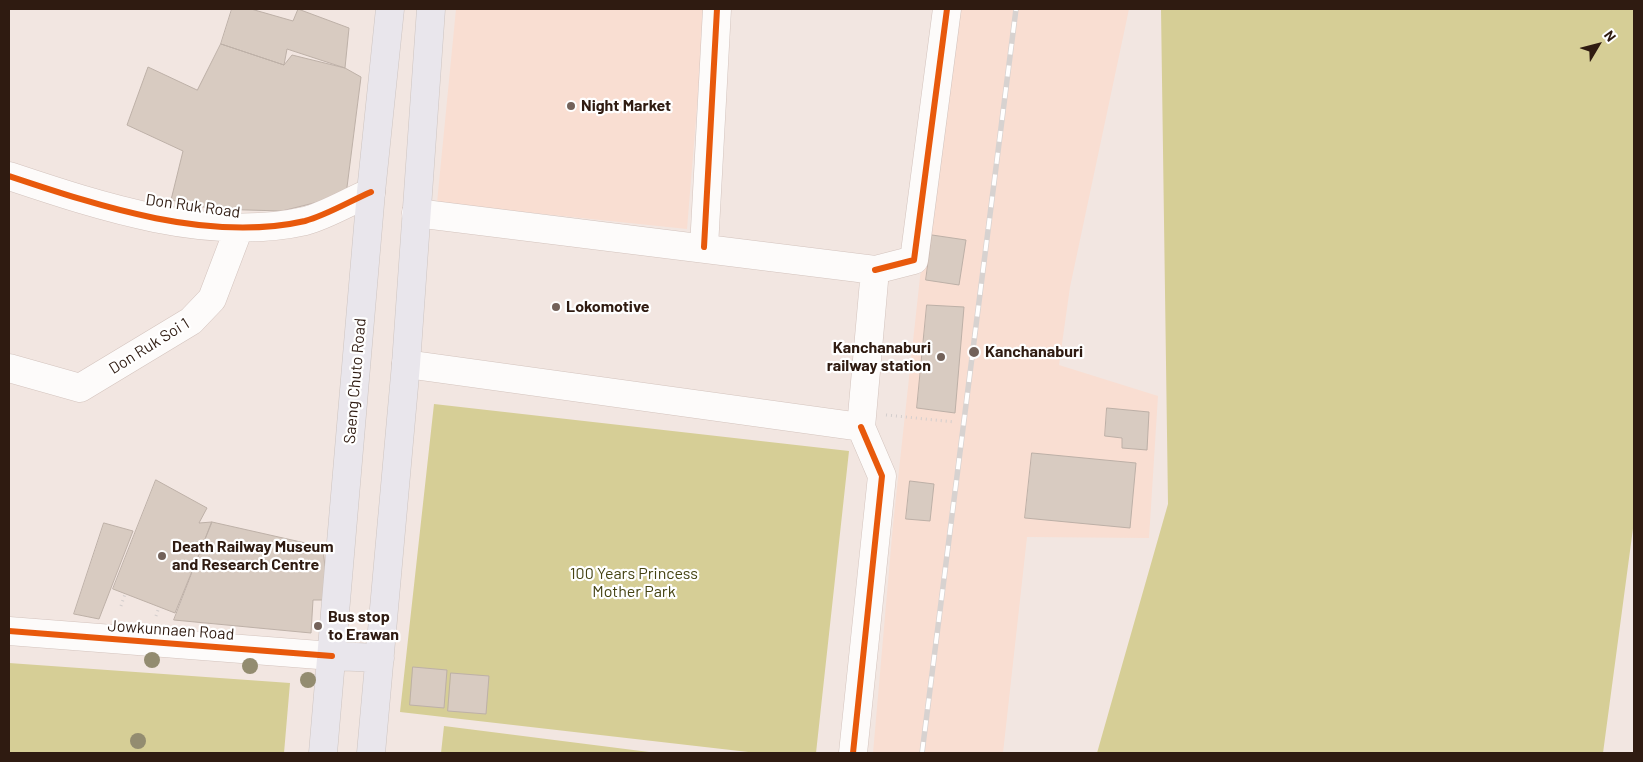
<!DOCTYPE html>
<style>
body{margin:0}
#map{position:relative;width:1643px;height:762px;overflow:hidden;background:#f2e6e1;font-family:Barlow,sans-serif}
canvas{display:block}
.frame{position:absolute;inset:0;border:10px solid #2f1b11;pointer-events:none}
.north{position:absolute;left:1573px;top:20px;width:50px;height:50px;-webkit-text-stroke:4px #fff;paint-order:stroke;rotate:53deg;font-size:14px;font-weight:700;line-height:20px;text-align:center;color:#2f1b11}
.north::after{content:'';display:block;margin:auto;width:18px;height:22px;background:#2f1b11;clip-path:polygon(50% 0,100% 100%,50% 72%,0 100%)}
</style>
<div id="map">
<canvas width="1643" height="762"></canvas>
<div class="frame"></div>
<div class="north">N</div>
</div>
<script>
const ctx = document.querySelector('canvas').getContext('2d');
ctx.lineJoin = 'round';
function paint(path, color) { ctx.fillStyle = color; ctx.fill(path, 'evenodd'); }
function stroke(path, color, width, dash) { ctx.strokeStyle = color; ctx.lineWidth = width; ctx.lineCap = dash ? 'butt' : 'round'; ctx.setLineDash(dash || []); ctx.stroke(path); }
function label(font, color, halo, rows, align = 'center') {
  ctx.font = font + ' Barlow,sans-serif'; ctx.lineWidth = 4.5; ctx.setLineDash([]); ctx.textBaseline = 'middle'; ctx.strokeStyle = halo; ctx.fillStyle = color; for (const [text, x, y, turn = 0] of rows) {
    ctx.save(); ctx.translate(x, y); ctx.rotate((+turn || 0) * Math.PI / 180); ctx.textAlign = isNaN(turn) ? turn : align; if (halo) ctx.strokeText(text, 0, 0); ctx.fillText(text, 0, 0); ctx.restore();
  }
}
paint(new Path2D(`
 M456 9H705L687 229 437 203Z
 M959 9H1129L1070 287 1059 365 1158 396 1149 538 1027 537 1003 753H873L893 525 920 277Z`), '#f9ded2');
paint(new Path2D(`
 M1161 9H1634V521L1603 753H1097L1168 504Z
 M434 404 849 451 816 753H757L400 712Z
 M9 663 290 683 284 753H9Z
 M444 726 657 753H441Z`), '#d6ce96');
const building = new Path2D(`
 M232 9H251L293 21 298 9 349 28 345 68 287 49 284 65 221 44Z
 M221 44 284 65 292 55 345 68 361 77 346 195 282 211 213 209 171 200 183 151 127 125 148 67 197 90Z
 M932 235 966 240 959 285 926 280Z
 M927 305 964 307 955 413 917 408Z
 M1107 408 1149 412 1147 450 1122 448V438L1105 436Z
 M1032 453 1136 463 1130 528 1025 518Z
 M156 480 207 508 199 523 212 522 175 613 113 589Z
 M910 481 934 484 930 521 906 519Z
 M212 522 323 547 328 600H313L311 633 174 620Z
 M104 523 133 531 99 619 74 614Z
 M413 667 447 670 444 708 410 705Z
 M451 673 489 676 486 714 448 711Z`);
paint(building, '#d8cbc1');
stroke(building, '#bdb0a7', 1);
const minor = new Path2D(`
 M9 176C99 206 209 243 305 221 327 215 350 201 371 192
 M704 247 717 9
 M875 270 914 260 947 9
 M406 364 861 427 875 270 416 213
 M9 368 80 388 191 321 212 299 239 228
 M9 631 332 656
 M853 753 882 476 861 427`);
const major = new Path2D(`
 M332 656 380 658
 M323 753 371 192 390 9
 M371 753 406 364 431 9`);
stroke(minor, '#d3c3bd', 29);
stroke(major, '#cdc4c0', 29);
stroke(new Path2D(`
 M886 415 955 422
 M121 606 125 594
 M156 616 159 607`), '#d3cecd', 3, [1, 4]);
stroke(minor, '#fdfbfa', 28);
stroke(major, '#e9e6ec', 28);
const rail = new Path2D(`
 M922 753 1016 9`);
stroke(rail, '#d7d2d0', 5.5);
stroke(rail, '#fff', 4, [11]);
stroke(new Path2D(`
 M9 176C99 206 209 243 305 221 327 215 350 201 371 192
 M704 247 717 9
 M875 270 914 260 947 9
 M9 631 332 656
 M853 753 882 476 861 427`), '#e8590c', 6);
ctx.fillStyle = '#938c70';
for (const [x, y] of [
 [152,660],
 [250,666],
 [308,680],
 [138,741]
]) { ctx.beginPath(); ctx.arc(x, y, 8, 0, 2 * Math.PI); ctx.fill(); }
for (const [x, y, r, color] of [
 [571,106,5,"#73625a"],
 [556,307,5,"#73625a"],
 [974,352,6,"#73625a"],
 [941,357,5,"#73625a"],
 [162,556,5,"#73625a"],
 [318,626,5,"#73625a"]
]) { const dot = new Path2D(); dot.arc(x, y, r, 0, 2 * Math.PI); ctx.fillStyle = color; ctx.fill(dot); stroke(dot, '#fff', 2); }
label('bold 16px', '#2f1b11', '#fff', [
 ["Night Market",581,106],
 ["Lokomotive",566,307],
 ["Kanchanaburi",931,348,"right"],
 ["railway station",931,366,"right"],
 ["Kanchanaburi",985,352],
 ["Death Railway Museum",172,547],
 ["and Research Centre",172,565],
 ["Bus stop",328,617],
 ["to Erawan",328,635]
], 'left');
label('16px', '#2f1b11', '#fff', [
 ["Don Ruk Road",193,206,8],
 ["Don Ruk Soi 1",149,346,-32],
 ["Saeng Chuto Road",355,381,-85],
 ["Jowkunnaen Road",171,630,4]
]);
label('16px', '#454313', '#fff', [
 ["100 Years Princess",634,574],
 ["Mother Park",634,592]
]);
</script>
